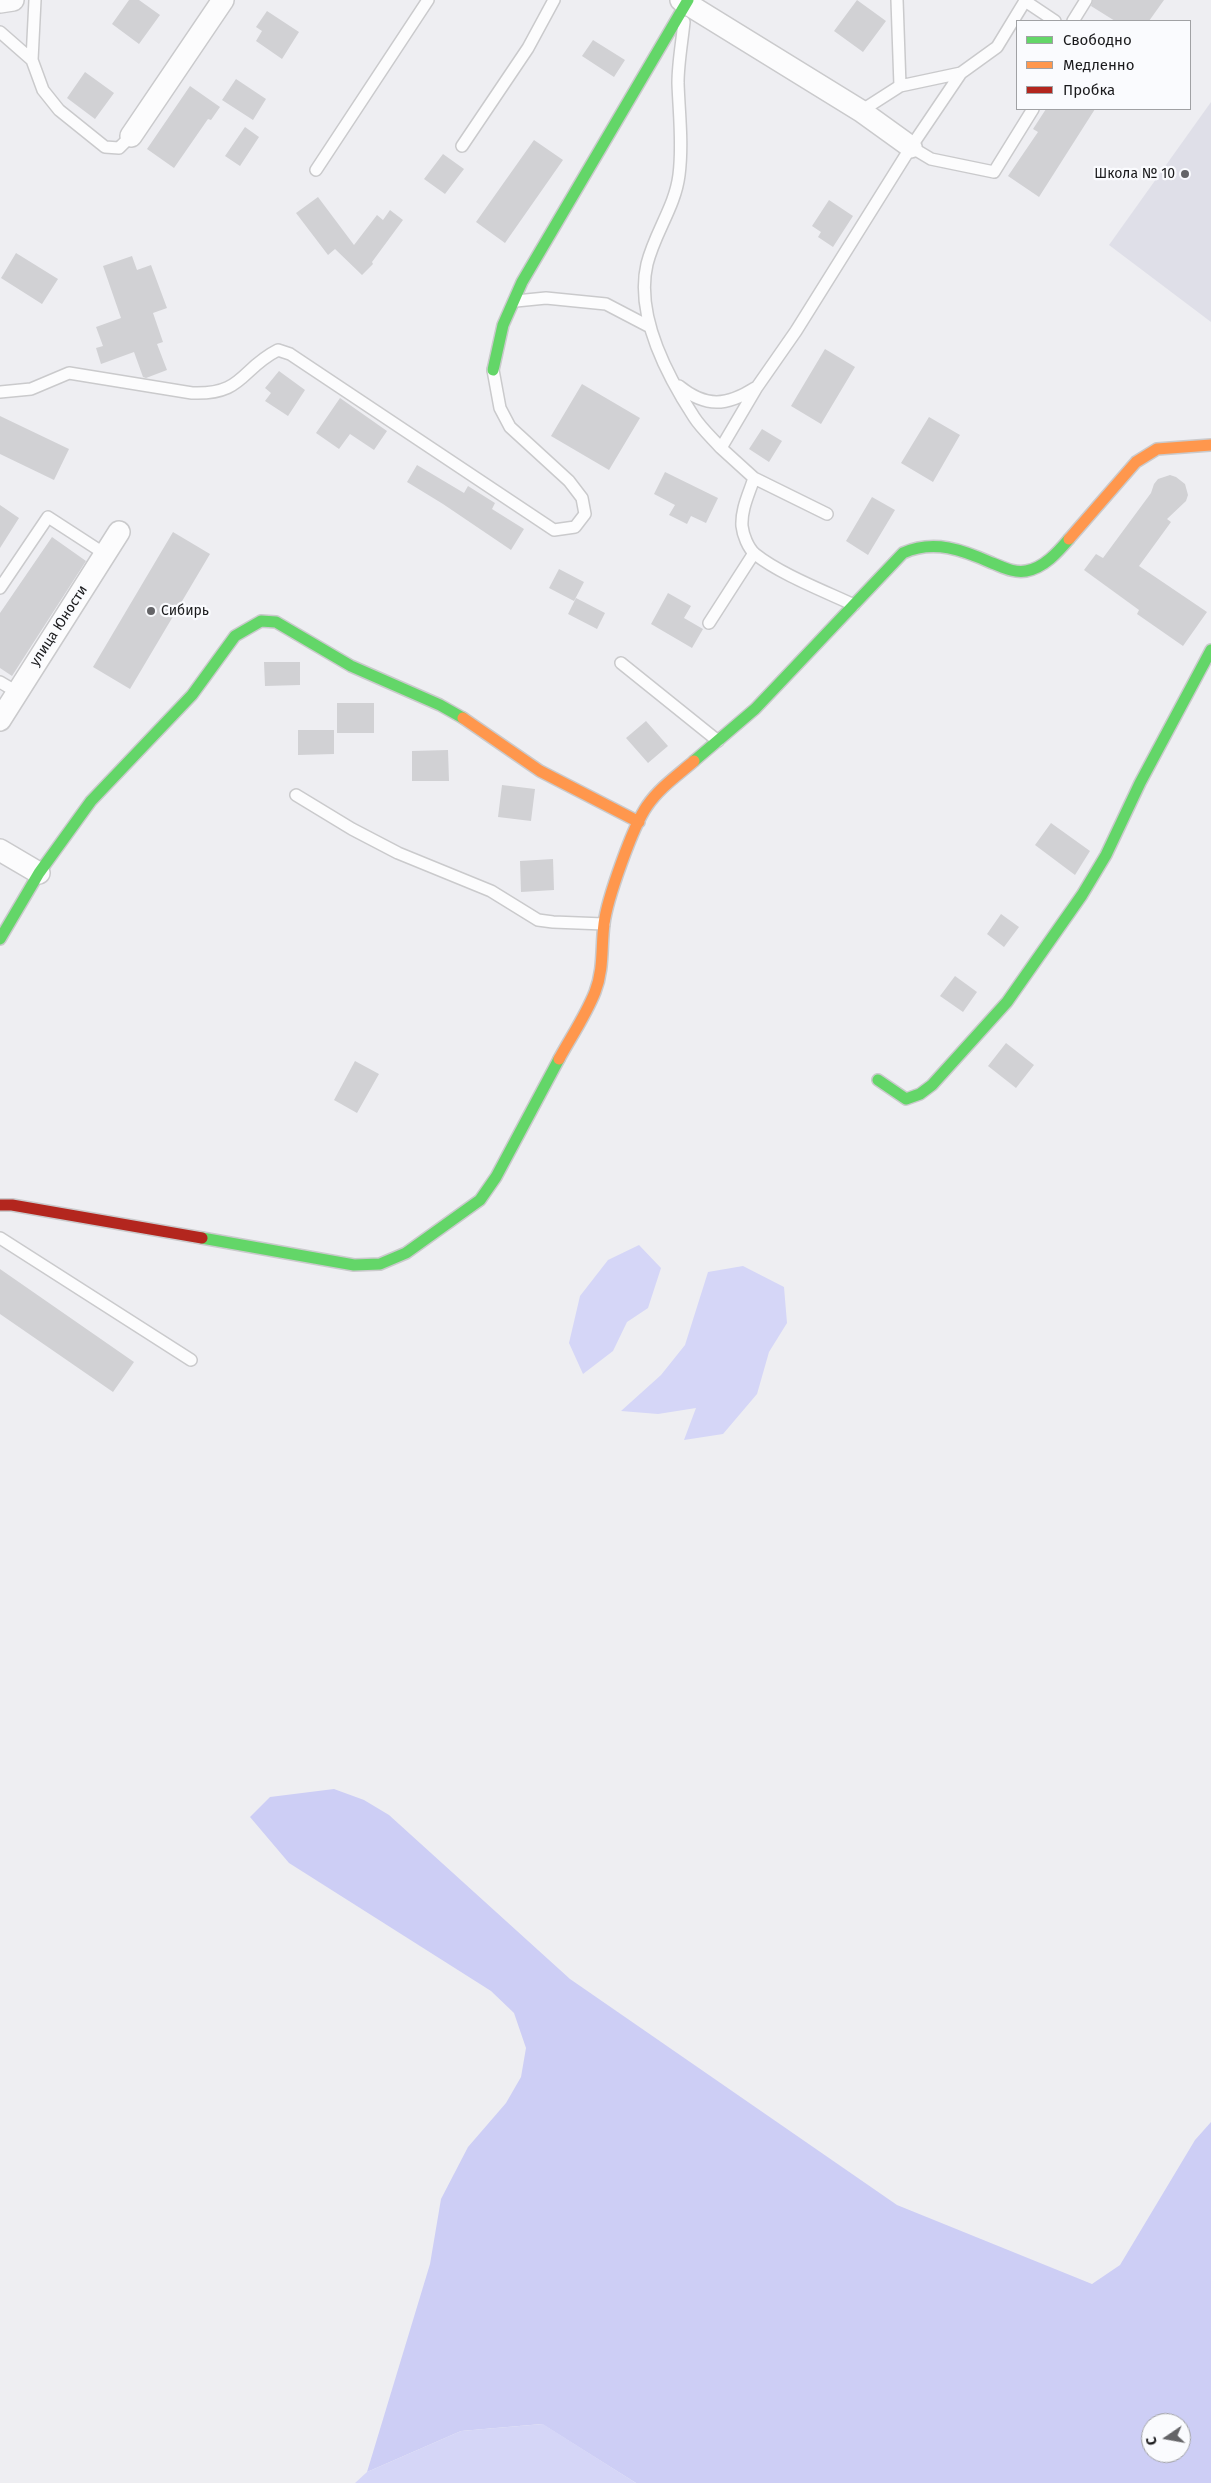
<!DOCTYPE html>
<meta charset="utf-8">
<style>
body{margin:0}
#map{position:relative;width:1211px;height:2483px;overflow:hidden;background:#eeeef2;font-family:"Fira Sans",sans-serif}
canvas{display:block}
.legend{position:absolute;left:1016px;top:20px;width:175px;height:90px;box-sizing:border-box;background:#fafbfe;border:1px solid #a0a1a4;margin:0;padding:6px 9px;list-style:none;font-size:15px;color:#1a1a1c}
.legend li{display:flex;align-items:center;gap:10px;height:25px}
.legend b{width:25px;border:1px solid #a0a1a4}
.north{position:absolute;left:1141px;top:2413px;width:50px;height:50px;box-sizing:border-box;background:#fafbfe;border:1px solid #a0a1a4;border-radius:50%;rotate:258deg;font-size:14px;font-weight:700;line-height:20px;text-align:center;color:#1a1a1c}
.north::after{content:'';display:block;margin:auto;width:18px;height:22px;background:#646467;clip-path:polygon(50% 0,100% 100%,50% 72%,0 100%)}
</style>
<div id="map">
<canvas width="1211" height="2483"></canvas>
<ul class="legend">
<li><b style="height:6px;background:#63d668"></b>Свободно</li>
<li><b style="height:6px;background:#ff974d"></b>Медленно</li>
<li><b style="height:6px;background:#b3261e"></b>Пробка</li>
</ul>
<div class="north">С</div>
</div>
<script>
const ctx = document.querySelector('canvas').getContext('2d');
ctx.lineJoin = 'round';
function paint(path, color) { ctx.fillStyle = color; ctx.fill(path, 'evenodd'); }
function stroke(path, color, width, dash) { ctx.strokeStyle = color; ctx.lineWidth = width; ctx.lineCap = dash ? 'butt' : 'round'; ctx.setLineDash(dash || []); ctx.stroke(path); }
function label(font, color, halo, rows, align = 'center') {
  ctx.font = font + ' "Fira Sans",sans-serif'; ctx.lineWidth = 4.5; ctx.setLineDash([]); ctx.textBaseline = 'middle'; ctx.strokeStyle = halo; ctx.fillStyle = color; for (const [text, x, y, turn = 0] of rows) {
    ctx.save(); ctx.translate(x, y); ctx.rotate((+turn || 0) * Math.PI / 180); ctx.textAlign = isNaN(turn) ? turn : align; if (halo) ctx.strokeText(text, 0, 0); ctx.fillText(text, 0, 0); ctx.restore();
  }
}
paint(new Path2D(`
 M1211 102V322L1109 245Z`), '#dfdfe8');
paint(new Path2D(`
 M334 1789 364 1800 389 1815 570 1979 897 2205 1092 2284 1120 2265 1195 2140 1211 2122V2483H636L542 2424 461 2431 367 2472 430 2264 441 2199 468 2147 506 2103 521 2077 526 2048 514 2013 491 1991 289 1863 250 1817 270 1797ZM1151 2423H1181V2453H1151Z`), '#cdcef5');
paint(new Path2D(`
 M639 1245 661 1268 648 1308 627 1322 613 1351 583 1374 569 1343 580 1296 608 1260Z
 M743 1266 784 1287 787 1323 769 1352 757 1394 723 1434 684 1440 696 1408 658 1414 621 1411 661 1375 685 1345 708 1272Z
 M543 2424 636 2483H355L367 2472 461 2431Z`), '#d5d6f7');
paint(new Path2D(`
 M129 0H139L160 15 139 44 112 24Z
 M857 0 886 21 863 52 834 31Z
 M1093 0H1164L1149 21H1115L1091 6Z
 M267 11 299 32 282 59 256 41 262 31 256 27Z
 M593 40 625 60 614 77 582 56Z
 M85 72 114 93 95 119 67 98Z
 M236 79 266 99 253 120 222 100Z
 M190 86 220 107 211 120 208 119 174 168 147 149Z
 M1046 109H1095L1039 197 1008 176 1038 132 1033 129Z
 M245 127 259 137 240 166 225 156Z
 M534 140 563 160 505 243 476 222Z
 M443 154 464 169 445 194 424 179Z
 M318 197 354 245 377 215 383 220 390 210 403 220 372 262 373 264 362 275 335 249 328 255 296 213Z
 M829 200 853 216 833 247 818 237 821 232 812 226Z
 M16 253 58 279 42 304 1 278Z
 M132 256 137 270 151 265 167 308 153 313 163 342 157 344 167 370 146 378 143 377 134 352 101 364 96 348 103 346 96 327 121 318 103 266Z
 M825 349 855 367 821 424 791 406Z
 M279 371 305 390 288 416 265 401 271 393 265 388Z
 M582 384 640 418 609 470 551 436Z
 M340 398 387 431 374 450 350 434 339 449 316 433Z
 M0 416 69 449 54 480 0 454Z
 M929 417 960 435 933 482 901 463Z
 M762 429 782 441 769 462 749 449Z
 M417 465 464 493 468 486 495 503 492 509 524 529 511 550 443 504 407 482Z
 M665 472 718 498 706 523 691 516 687 524 669 515 675 505 654 494Z
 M1170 475 1176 477 1185 484 1188 495 1186 501 1167 519 1171 522 1139 566 1207 612 1183 646 1137 614 1139 610 1084 570 1096 554 1103 558 1151 493 1154 484 1158 479Z
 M872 497 895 510 868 555 846 541Z
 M0 505 19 518 0 548Z
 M173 532 210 554 130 689 93 667Z
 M52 537 86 561 12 676 0 668V613Z
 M559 569 584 582 574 601 549 588Z
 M668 593 691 606 684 618 703 629 692 648 651 624Z
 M576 598 605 613 597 629 568 614Z
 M264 662H300V685L265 686Z
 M337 703H374V733H337Z
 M646 721 668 746 648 763 626 738Z
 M298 730H334V754L298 755Z
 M448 750 449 781H412V751Z
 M502 785 535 789 531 821 498 817Z
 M1051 823 1090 851 1075 875 1035 845Z
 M553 859 554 890 521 892 520 861Z
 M1001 914 1019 927 1004 947 987 934Z
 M955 976 977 992 963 1012 940 996Z
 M1006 1043 1034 1065 1016 1088 988 1066Z
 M355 1061 379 1074 357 1113 334 1100Z
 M0 1269 134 1362 113 1392 0 1314Z`), '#d1d1d4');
const lane = new Path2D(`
 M897 0 900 86
 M1073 21 1086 0
 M684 22C682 42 678 63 678 83 679 113 683 144 679 175 675 207 655 232 647 264 635 315 666 374 694 417 701 428 712 438 721 448L757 387 796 331 911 147 961 73 997 47 1025 1 1055 21
 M0 32 32 60 43 90 59 110 105 147 119 148 131 136
 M32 60 35 0
 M861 111 900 86 961 73
 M462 146 528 48 554 0
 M911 147 931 159 994 172 1033 109
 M316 170 428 0
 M516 301 546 298 606 304 650 327
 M679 386C706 408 727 406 755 388
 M0 392 31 389 69 373 192 393C244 395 240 369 278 350L290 354 554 530 575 527 585 514 582 498 569 481 510 427 500 408 493 370
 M721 448 754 478C749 494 741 509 742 526 743 535 748 548 755 554 780 574 824 591 854 605
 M754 478 827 514
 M0 588 48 517 105 554
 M709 623 754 553
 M621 663 718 741
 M0 682 17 692
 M296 795 352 829 398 853 491 891 538 920 553 922 604 924
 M0 1238 191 1360`);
const street = new Path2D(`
 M681 0 861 111 911 147
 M0 2 13 0
 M131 136 223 0
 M0 720 119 532
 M0 850 39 873`);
const fast = new Path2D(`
 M493 370 503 325 522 282 688 0
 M694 761 755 709 903 553C934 539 963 550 992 563 1003 567 1013 573 1026 571 1044 568 1058 552 1069 539
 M0 939 39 873 91 801 192 695 235 636 261 621 276 622 351 666 440 705 463 718
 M878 1080 906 1099 920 1094 932 1085 1007 1002 1082 895 1106 855 1140 783 1211 650
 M202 1238 354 1265 380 1264 406 1253 480 1200 496 1177 559 1059`);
const slow = new Path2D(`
 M1069 539 1136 462 1157 449 1211 445
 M463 718 540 771 639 822
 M559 1059C571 1037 586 1015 595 992 604 969 601 947 604 924 607 899 633 826 647 806 659 788 678 775 694 761`);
const jam = new Path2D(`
 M0 1205H12L202 1238`);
stroke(lane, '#cacacc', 14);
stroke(street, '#cacacc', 24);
stroke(fast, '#cacacc', 14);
stroke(slow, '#cacacc', 14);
stroke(jam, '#cacacc', 14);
stroke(lane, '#fcfcfd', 11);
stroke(street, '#fcfcfd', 21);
stroke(fast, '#63d668', 11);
stroke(slow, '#ff974d', 11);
stroke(jam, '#b3261e', 11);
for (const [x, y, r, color] of [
 [1185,174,5,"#646467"],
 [151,611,5,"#646467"]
]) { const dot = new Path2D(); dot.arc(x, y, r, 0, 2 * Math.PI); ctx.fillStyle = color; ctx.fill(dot); stroke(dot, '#fafbfe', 2); }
label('14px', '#1a1a1c', '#fafbfe', [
 ["Школа № 10",1175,174],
 ["Сибирь",161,611,"left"]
], 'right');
label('14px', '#1a1a1c', '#fafbfe', [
 ["улица Юности",59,626,-57]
]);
</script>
